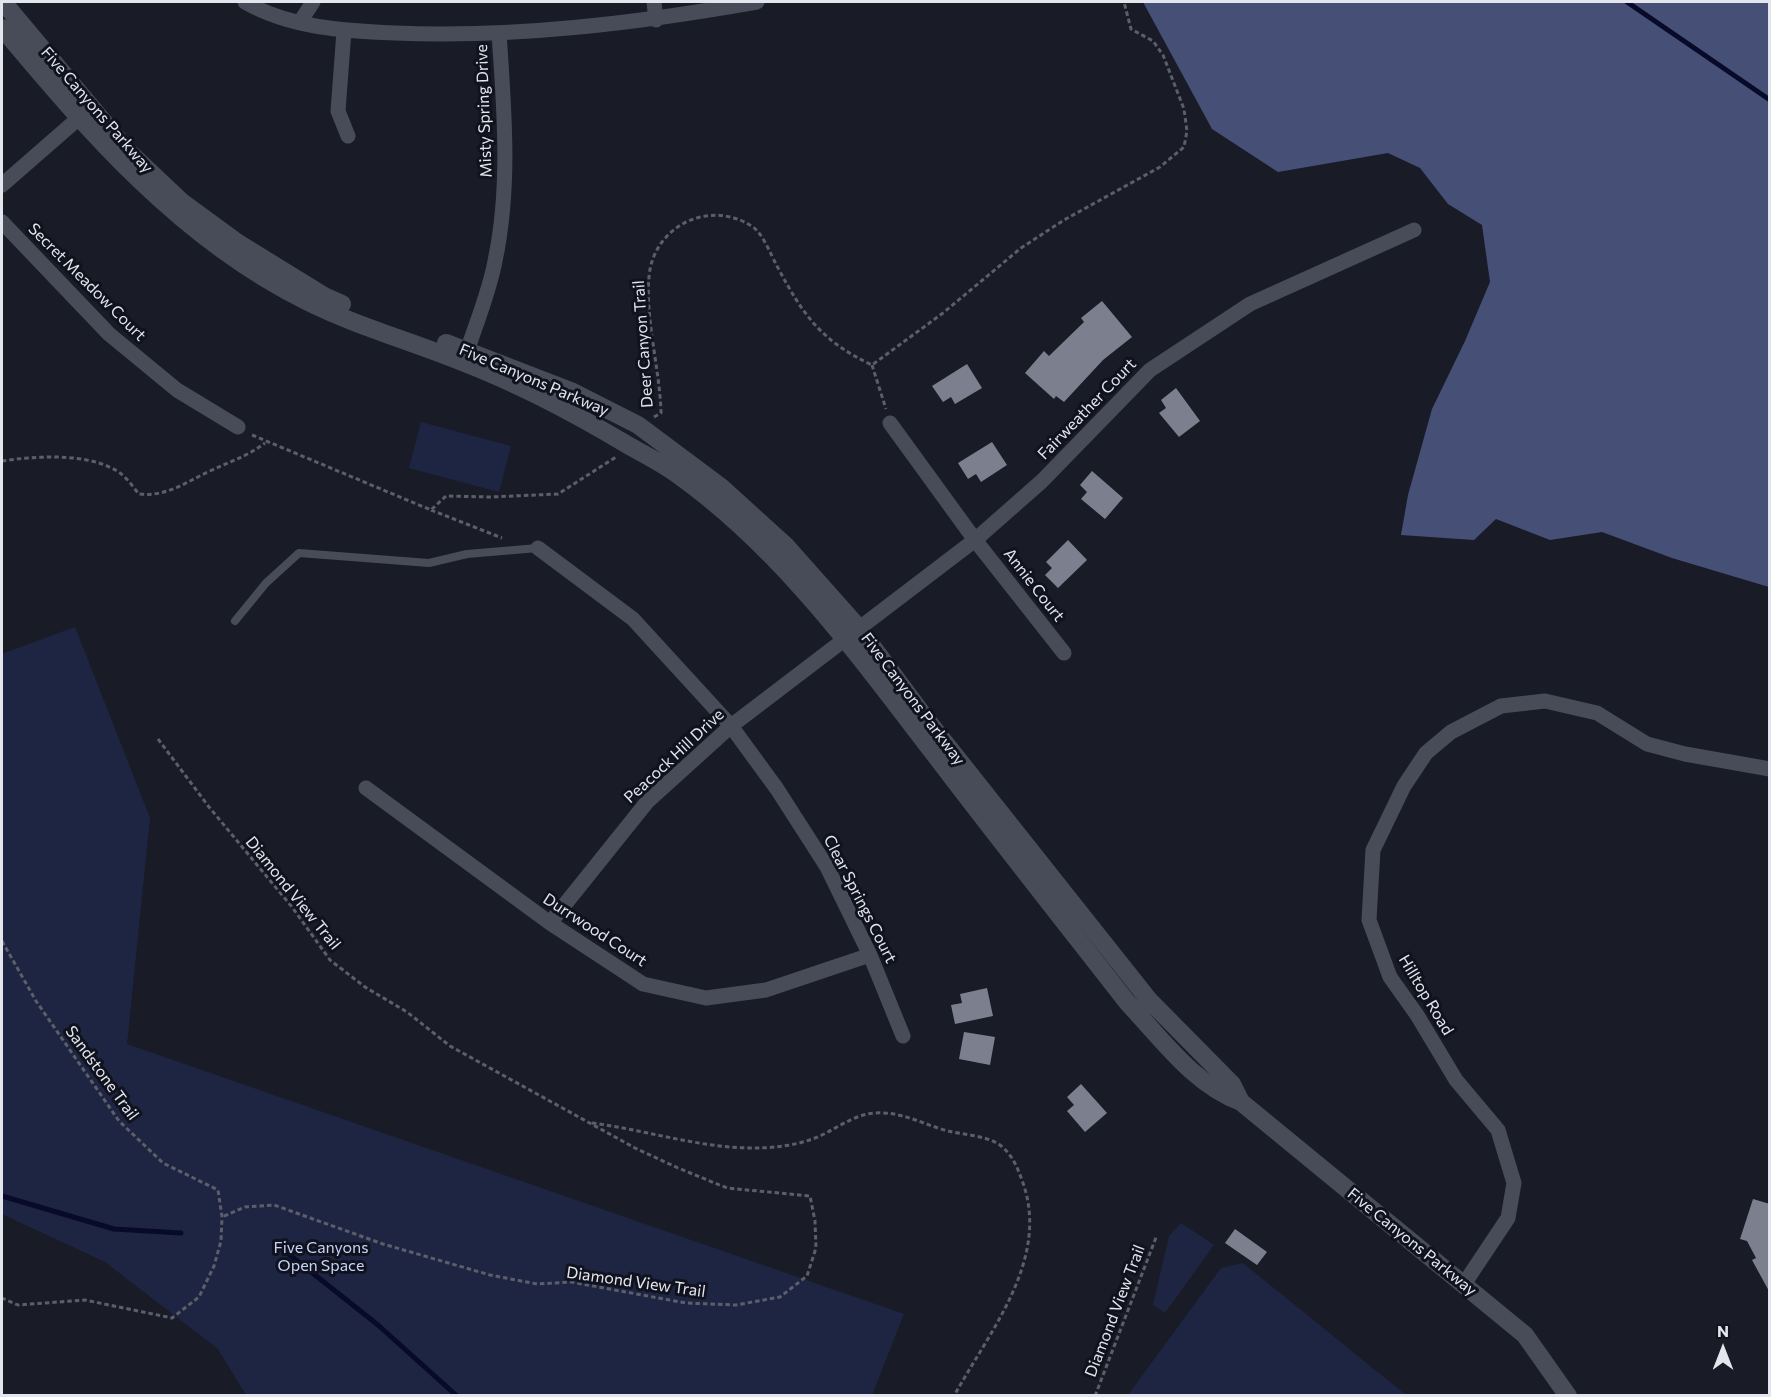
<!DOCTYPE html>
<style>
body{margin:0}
#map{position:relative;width:1771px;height:1397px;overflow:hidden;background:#191c27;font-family:Commissioner,sans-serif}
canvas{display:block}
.frame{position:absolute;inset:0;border:3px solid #e4e6ee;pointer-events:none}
.north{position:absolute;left:1693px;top:1319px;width:60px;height:60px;-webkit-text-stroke:4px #10131e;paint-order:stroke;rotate:0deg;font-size:16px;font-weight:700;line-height:24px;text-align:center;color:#e4e6ee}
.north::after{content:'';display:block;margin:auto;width:21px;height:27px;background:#e4e6ee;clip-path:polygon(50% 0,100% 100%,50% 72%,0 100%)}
</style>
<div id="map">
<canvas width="1771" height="1397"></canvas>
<div class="frame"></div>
<div class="north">N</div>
</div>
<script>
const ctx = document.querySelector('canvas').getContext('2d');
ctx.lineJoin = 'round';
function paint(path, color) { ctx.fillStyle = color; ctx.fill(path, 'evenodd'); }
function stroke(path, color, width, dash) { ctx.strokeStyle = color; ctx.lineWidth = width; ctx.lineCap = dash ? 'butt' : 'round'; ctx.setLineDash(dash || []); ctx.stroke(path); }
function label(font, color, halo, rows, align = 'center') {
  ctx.font = font + ' Commissioner,sans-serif'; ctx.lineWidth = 6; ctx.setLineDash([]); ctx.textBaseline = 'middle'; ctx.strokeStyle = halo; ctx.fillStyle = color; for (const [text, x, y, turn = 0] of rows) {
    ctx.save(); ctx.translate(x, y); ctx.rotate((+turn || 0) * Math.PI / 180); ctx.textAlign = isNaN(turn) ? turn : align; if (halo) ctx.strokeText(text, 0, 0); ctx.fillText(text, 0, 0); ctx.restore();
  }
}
paint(new Path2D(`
 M421 422 511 446 499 492 409 468Z
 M75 627 150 818 127 1044 904 1314 872 1395H246L218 1349 105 1262 2 1214V654Z
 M1181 1223 1214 1245 1165 1313 1153 1305 1169 1236Z
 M1243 1263 1406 1395H1128L1221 1268Z`), '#1e2542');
paint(new Path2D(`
 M1143 2H1769V587L1672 558 1602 532 1550 540 1496 519 1474 540 1401 535 1408 495 1432 409 1465 341 1490 282 1482 225 1448 204 1420 168 1388 153 1278 172 1212 129Z`), '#465076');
stroke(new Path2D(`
 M1627 2 1770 100
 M2 1196 114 1229 181 1233
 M281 1248 378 1325 457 1396`), '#070a29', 5);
paint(new Path2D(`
 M1102 301 1132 337 1103 360 1064 402 1056 396 1054 399 1025 373 1044 351 1049 356 1084 322 1081 318Z
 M967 364 982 388 955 404 951 397 943 402 932 386Z
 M1176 388 1200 421 1179 437 1159 413 1166 408 1161 400Z
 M992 442 1007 465 981 482 976 474 968 479 958 463Z
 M1092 471 1123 498 1105 519 1081 499 1087 492 1080 485Z
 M1068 540 1087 560 1058 588 1045 575 1052 568 1046 562Z
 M987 988 993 1016 955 1024 951 1005 962 1003 960 994Z
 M964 1032 995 1037 990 1065 959 1059Z
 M1081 1084 1107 1113 1085 1132 1067 1111 1074 1105 1067 1097Z
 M1753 1199 1770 1204V1293L1752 1260 1756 1258 1747 1241 1740 1239Z
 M1235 1229 1267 1252 1257 1265 1225 1243Z`), '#7c808e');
stroke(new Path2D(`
 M872 365 886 409
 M654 417 661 413C660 370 645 318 649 277 653 226 710 198 753 227 763 234 771 255 777 266 803 315 821 341 872 365L943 313 1021 248 1064 220 1160 167 1184 147 1187 131 1184 109 1163 55 1153 41 1131 29 1124 2
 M252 435 431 510 446 496 490 497 558 494 616 457
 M2 461C36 456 90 452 120 473 127 478 133 487 139 494 167 497 186 482 210 471 231 461 246 457 265 443
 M431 510 502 538
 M158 739 209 807 292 907 330 960 365 987 407 1012 450 1046 635 1148 678 1168 727 1188 810 1196 815 1221 816 1248 807 1276 780 1297 736 1305 686 1303 571 1282 537 1284 490 1275 383 1244 274 1205 245 1207 222 1217
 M2 941 36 1001 119 1121 163 1163 218 1190 222 1217 221 1241 214 1266 199 1297 172 1318 85 1300 18 1305 2 1298
 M592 1123C646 1130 699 1148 753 1148 777 1148 802 1145 824 1134 840 1126 855 1115 874 1113 901 1111 922 1124 948 1131 964 1135 985 1135 1000 1145 1013 1155 1018 1169 1023 1183 1050 1260 989 1332 954 1396
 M1095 1396 1157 1235`), '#5c5f69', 3, [4.5, 3]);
stroke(new Path2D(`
 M235 621 266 583 299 553 429 563 467 554 538 548`), '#484c59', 8);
stroke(new Path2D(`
 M245 2C290 28 345 31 395 33 517 38 637 23 757 2
 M654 2 656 20
 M300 22 313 2
 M344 31 338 111 348 136
 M2 185 88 110
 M2 222 109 334 177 390 238 427
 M464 361C474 328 489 294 495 261 511 185 504 109 499 33
 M890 423 975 540 1064 653
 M538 548 633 619 731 726 777 789 827 867 870 955 903 1036
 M366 788 550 923 643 984 706 998 766 990 870 955
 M550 923 647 802 731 726 975 540 1042 481 1150 370 1250 304 1414 230
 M1464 1284 1508 1218 1514 1183 1498 1130 1456 1080 1417 1015 1390 977 1369 920 1373 850 1404 786 1426 753 1451 732 1501 706 1545 701 1597 713 1647 744 1685 754 1770 769`), '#484c59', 15);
stroke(new Path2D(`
 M3 2 129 152 182 202 238 243 324 296 342 304
 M2 28C90 133 181 239 306 301 356 326 410 341 462 362 519 384 574 413 626 444 643 454 662 463 678 475 783 550 858 655 935 755 998 838 1063 920 1127 1002 1160 1037 1194 1085 1241 1102L1525 1335 1568 1396
 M446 343 573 392 638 425 721 487 786 546 858 627 927 720 1149 1000 1232 1084 1241 1102`), '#484c59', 18);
label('16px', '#e4e6ee', '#10131e', [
 ["Five Canyons Parkway",97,110,49],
 ["Misty Spring Drive",484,111,-92],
 ["Secret Meadow Court",87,282,45],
 ["Deer Canyon Trail",643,344,-94],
 ["Five Canyons Parkway",534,380,23],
 ["Fairweather Court",1087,409,-46],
 ["Annie Court",1034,585,52],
 ["Five Canyons Parkway",913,699,53],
 ["Peacock Hill Drive",674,756,-43],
 ["Diamond View Trail",293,893,51],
 ["Clear Springs Court",860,899,63],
 ["Durrwood Court",595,930,33],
 ["Hilltop Road",1426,995,59],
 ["Sandstone Trail",102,1073,54],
 ["Five Canyons Parkway",1412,1242,39],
 ["Diamond View Trail",636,1282,8],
 ["Diamond View Trail",1115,1311,-69]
]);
label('16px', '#c7d3fa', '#10131e', [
 ["Five Canyons",321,1248],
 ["Open Space",321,1266]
]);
</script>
